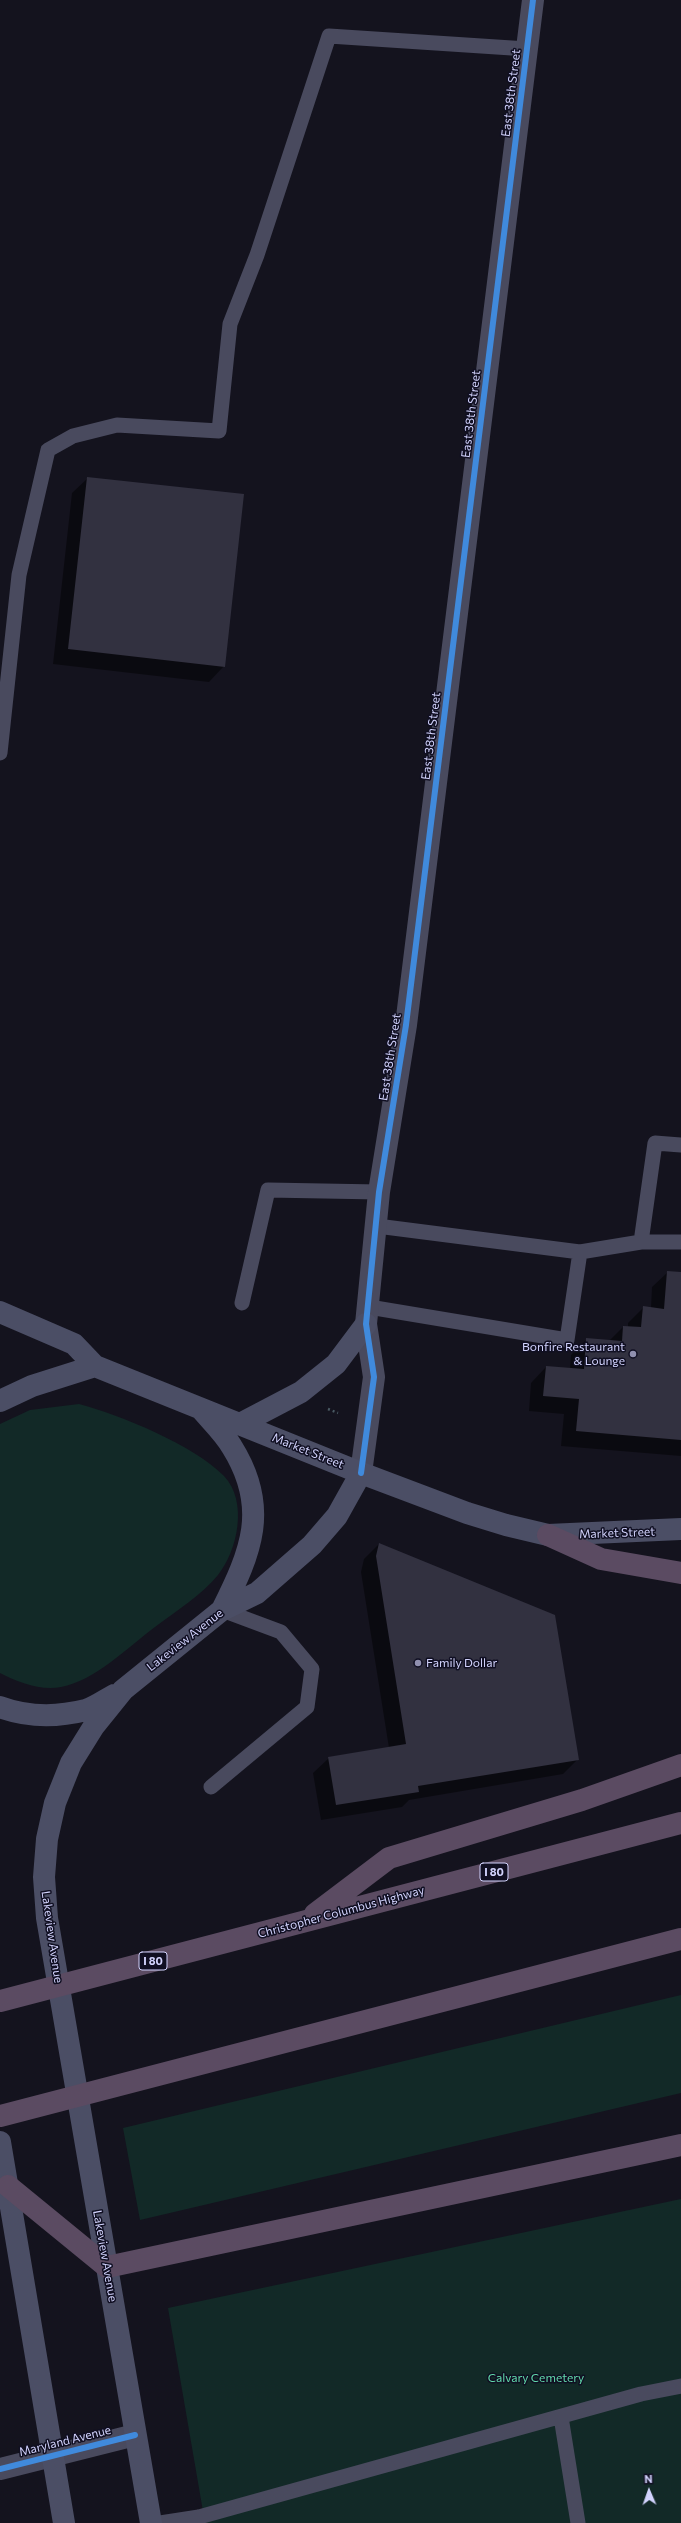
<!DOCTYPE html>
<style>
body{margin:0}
#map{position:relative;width:681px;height:2523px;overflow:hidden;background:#14131e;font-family:Commissioner,sans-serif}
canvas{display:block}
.north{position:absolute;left:629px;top:2471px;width:40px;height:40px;-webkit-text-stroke:3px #100f22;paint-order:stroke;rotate:358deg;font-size:11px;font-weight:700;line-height:16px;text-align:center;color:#d2d3fd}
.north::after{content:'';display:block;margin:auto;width:14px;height:18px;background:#d2d3fd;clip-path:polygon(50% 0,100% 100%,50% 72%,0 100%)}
</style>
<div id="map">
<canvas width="681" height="2523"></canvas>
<div class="north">N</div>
</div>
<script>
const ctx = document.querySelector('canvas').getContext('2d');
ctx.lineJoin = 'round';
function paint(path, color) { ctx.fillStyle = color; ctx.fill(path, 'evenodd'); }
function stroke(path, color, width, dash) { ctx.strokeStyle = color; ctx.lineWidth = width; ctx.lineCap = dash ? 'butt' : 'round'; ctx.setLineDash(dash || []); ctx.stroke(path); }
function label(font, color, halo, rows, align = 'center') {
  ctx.font = font + ' Commissioner,sans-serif'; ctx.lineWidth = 3; ctx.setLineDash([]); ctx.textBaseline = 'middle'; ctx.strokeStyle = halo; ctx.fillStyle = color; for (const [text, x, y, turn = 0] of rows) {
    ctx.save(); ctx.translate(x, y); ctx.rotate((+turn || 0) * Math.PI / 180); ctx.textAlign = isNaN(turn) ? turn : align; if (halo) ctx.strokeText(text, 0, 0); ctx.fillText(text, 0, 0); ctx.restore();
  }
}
paint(new Path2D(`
 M79 1404C120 1415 194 1445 224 1476 248 1501 238 1550 218 1575 202 1595 176 1611 155 1627 127 1648 96 1680 61 1687 41 1691 17 1682 0 1673V1424L30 1410Z
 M681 1995V2093L140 2220 123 2128Z
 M681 2199V2523H205L168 2308Z`), '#122927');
paint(new Path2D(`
 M88 478 224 666 209 682 53 664 72 493Z
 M668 1272 681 1273V1456L561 1446 564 1414 529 1411 531 1383 546 1367 570 1369 571 1355 587 1339 609 1341 623 1327 628 1328V1323L644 1307 651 1308 652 1287Z
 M379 1544 578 1759 563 1774 409 1800 402 1807 321 1820 313 1773 329 1758 389 1748 361 1572 364 1559Z`), '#0007');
paint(new Path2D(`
 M87 477 244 494 225 667 68 649Z
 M667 1271 681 1272V1440L576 1431 579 1399 543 1396 546 1366 584 1369 586 1338 622 1341 623 1326 641 1327 643 1306 664 1309Z
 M379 1543 555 1615 579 1760 418 1786 419 1792 336 1805 328 1757 406 1744 376 1556Z`), '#323140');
stroke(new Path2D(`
 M328 1409 338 1413`), '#4a5a63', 2.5, [2, 3]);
stroke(new Path2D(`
 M0 753 19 575 48 450 73 436 117 425 219 431 230 324 257 255 329 36 527 49
 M641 1242 655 1143 681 1145
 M580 1252 641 1242H681
 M242 1303 268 1190 379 1192
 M369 1307 567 1340 580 1252 377 1226
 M211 1787 307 1707 312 1669 281 1632 222 1610
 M561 2417 578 2523
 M160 2523 199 2517 641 2394 681 2386`), '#494a5e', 15);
stroke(new Path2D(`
 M361 1473 374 1377 366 1324 379 1192 406 1025 533 0
 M0 2469 135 2435`), '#494a5e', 22);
stroke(new Path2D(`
 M0 1312 74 1344 95 1366 361 1473 467 1513 506 1525 548 1535 681 1529
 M0 1401 32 1386 95 1366
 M201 1409C211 1421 224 1433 232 1447 270 1508 251 1552 222 1610
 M240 1424 301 1392 336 1364 366 1324
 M0 1707C27 1717 58 1717 86 1710 95 1707 105 1700 114 1695
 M0 2142 64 2523
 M151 2523 47 1918 44 1877 47 1839 55 1803 71 1763 94 1726 123 1690 222 1610 257 1593 312 1545 337 1516 361 1473`), '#4b4e65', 22);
stroke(new Path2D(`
 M548 1535 601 1559 681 1573
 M315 1914 389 1858 582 1800 681 1765
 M0 2001 681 1823
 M0 2116 681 1939
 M8 2186 107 2267 681 2145`), '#5b4b62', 22);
stroke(new Path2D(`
 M361 1473 374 1377 366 1324 379 1192 406 1025 533 0
 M0 2469 135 2435`), '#408adc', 6);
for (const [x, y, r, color] of [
 [633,1354,4,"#9090af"],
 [418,1663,4,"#9090af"]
]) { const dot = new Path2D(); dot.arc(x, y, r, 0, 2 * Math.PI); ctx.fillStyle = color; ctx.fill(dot); stroke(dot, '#100f22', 1.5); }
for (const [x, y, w] of [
 [494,1872,28],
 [153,1961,28]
]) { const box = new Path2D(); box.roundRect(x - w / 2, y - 9, w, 18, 3); ctx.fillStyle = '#100f22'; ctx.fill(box); stroke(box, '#d2d3fd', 1); }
label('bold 11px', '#d2d3fd', null, [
 ["I 80",494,1872],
 ["I 80",153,1961]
]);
label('12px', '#d2d3fd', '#100f22', [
 ["East 38th Street",511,93,-83],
 ["East 38th Street",471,414,-83],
 ["East 38th Street",431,736,-83],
 ["East 38th Street",390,1057,-81],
 ["Market Street",308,1451,22],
 ["Market Street",617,1533,-2],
 ["Lakeview Avenue",185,1640,-38],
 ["Christopher Columbus Highway",341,1912,-15],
 ["Lakeview Avenue",52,1937,82],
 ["Lakeview Avenue",105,2256,80],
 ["Maryland Avenue",65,2441,-14]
]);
label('12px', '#d2d3fd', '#100f22', [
 ["Bonfire Restaurant",625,1347],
 ["& Lounge",625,1361],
 ["Family Dollar",426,1663,"left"]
], 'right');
label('12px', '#61daac', '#100f22', [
 ["Calvary Cemetery",536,2378]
]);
</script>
